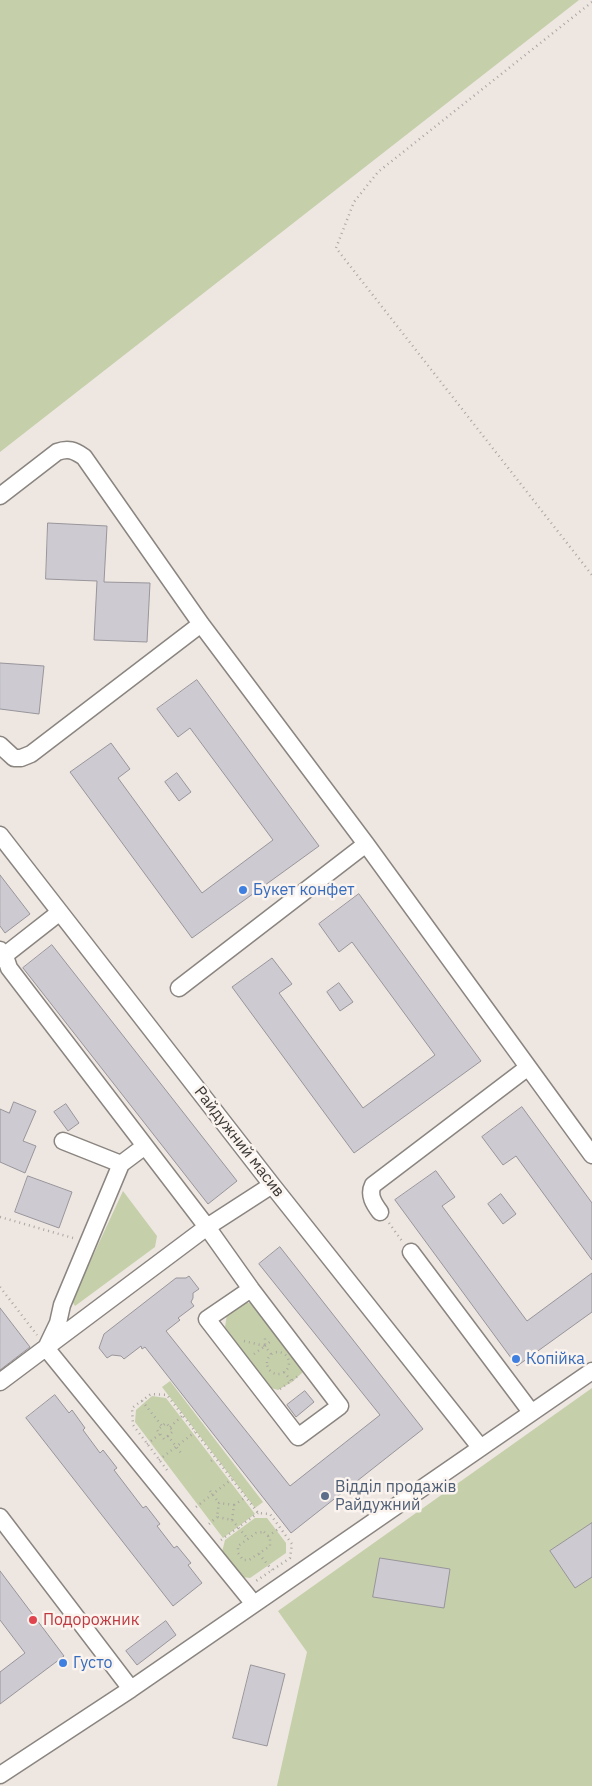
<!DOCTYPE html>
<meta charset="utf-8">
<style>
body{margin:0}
canvas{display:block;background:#ede6e1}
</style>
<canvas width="592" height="1786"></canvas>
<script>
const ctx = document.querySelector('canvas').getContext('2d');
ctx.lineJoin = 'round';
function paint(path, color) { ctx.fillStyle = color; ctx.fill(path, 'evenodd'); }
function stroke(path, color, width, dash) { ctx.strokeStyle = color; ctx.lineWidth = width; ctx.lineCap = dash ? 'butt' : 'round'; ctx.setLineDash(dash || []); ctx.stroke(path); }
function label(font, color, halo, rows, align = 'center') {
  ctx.font = font + ' "IBM Plex Sans",sans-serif'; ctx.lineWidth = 5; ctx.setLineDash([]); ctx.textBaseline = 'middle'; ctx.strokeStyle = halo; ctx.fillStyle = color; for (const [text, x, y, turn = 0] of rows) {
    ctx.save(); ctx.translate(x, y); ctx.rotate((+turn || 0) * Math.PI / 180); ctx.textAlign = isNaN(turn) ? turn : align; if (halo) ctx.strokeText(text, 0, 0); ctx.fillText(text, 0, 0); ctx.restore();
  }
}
paint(new Path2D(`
 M0 0H579L0 452Z
 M123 1191 157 1236 155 1247 75 1306 72 1301Z
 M243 1303H255L303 1362V1372L292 1382 278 1390 268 1387 225 1327 227 1314Z
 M170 1381 263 1502 255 1508 162 1387Z
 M592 1388V1786H277L307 1652 278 1611Z
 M152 1396 166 1398 255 1514 223 1538 135 1422 136 1410Z
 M255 1518H267L286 1543V1553L250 1578 242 1577 222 1552 225 1540Z`), '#c5d0aa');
const building = new Path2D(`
 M48 523 107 526 104 582 150 583 147 642 94 640 97 581 46 579Z
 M0 663 44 666 39 714 0 709Z
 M197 680 319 846 192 938 70 772 111 743 130 769 118 778 202 893 273 840 190 728 178 737 157 709Z
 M177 773 191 792 179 801 165 782Z
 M0 875 30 914 5 933 0 926Z
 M359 894 481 1061 354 1153 232 987 272 958 292 984 279 993 363 1108 435 1055 352 942 339 952 319 924Z
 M52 945 237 1181 208 1204 23 968Z
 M339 983 353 1002 340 1011 327 992Z
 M14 1102 36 1111 23 1141 36 1146 25 1173 0 1162V1109L9 1113Z
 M66 1104 79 1123 68 1131 54 1112Z
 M522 1107 592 1203V1260L516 1156 503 1165 482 1137Z
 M436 1171 455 1197 442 1206 527 1321 592 1273V1312L517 1366 395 1200Z
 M28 1176 72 1192 59 1228 15 1212Z
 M501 1194 516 1214 503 1224 488 1204Z
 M280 1247 423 1429 291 1533 145 1347 142 1349 141 1346 124 1359 121 1356 112 1355 107 1358 99 1348 104 1334 176 1278H186L189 1276 199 1289 193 1293V1298L191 1302 194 1306 178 1318 180 1320 166 1331 290 1486 380 1415 259 1264Z
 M0 1308 30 1347 0 1370Z
 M305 1391 314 1402 296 1417 287 1405Z
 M55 1395 69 1413 72 1410 85 1428 83 1430 100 1453 103 1450 117 1468 114 1470 143 1508 146 1506 160 1524 157 1526 174 1548 177 1546 191 1563 188 1565 202 1583 173 1606 26 1418Z
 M592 1523V1577L575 1588 550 1551Z
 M380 1558 450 1569 444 1608 373 1597Z
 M0 1571 64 1656 0 1704V1672L25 1653 0 1620Z
 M166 1621 176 1635 137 1665 126 1651Z
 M251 1665 285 1674 267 1746 233 1738Z`);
paint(building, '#cdcad1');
stroke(building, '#98959b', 1);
const minor = new Path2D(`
 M0 496 57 452C68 448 74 450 84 457L201 624 366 844 592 1155
 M0 745 14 758H21L31 754 201 624
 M0 835 272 1185 480 1447
 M0 950 5 956 9 968 207 1227 251 1289 340 1406 298 1437 207 1319 251 1289
 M0 959 60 912
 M179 988 366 844
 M121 1164 145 1146
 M380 1212C374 1204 368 1195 373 1185L527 1068
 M411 1252 531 1412
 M47 1346 58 1323 62 1305 121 1164 63 1141
 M46 1348 254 1604
 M0 1382 207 1227 272 1185
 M0 1517 131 1689
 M0 1775 131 1689 592 1371`);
stroke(minor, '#8b8580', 19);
stroke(new Path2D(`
 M592 2 378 172 354 202 336 248 592 575
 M0 1217 73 1238
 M389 1223 402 1241
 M0 1287 37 1335
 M244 1341 265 1346
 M267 1363a11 11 0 1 1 22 0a11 11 0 1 1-22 0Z
 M254 1354 265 1346V1335
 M271 1354 265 1346 272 1340
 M284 1372 292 1382
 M280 1389 298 1376
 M142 1401 162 1426
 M170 1427 182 1416
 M168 1436 164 1439 157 1430 166 1423 173 1431 168 1436 181 1453
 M147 1444 160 1434
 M159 1460 195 1432
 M211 1461 215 1458
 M167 1470 133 1425 132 1408 151 1394 167 1395 258 1513 270 1514 292 1544 290 1558 256 1581
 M210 1491 219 1503
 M234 1505 246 1497
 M196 1507 232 1479
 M232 1520 234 1505 219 1503 217 1517 232 1520 248 1539
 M209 1524 217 1517
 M264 1532 270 1538V1546L249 1560H243L238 1553V1546L256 1533Z
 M268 1536 280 1528
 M221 1540 258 1513
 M259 1554 272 1570`), '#aba6a2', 2.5, [1, 4]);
stroke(minor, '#fff', 16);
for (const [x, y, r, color] of [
 [243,890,5,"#3f7fe0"],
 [516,1359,5,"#3f7fe0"],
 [325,1496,5,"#5c6f8a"],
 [33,1620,5,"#e0444e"],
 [63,1663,5,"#3f7fe0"]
]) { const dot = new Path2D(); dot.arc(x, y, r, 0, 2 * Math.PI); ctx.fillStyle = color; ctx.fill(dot); stroke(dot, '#faf3ee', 2); }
label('16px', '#366cbe', '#faf3ee', [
 ["Букет конфет",253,890],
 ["Копійка",526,1359],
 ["Густо",73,1663]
], 'left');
label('16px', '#3b3937', '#faf3ee', [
 ["Райдужний масив",239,1142,52]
]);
label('16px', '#4e5e75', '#faf3ee', [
 ["Відділ продажів",335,1487],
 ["Райдужний",335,1505]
], 'left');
label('16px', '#be3a42', '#faf3ee', [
 ["Подорожник",43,1620]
], 'left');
</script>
